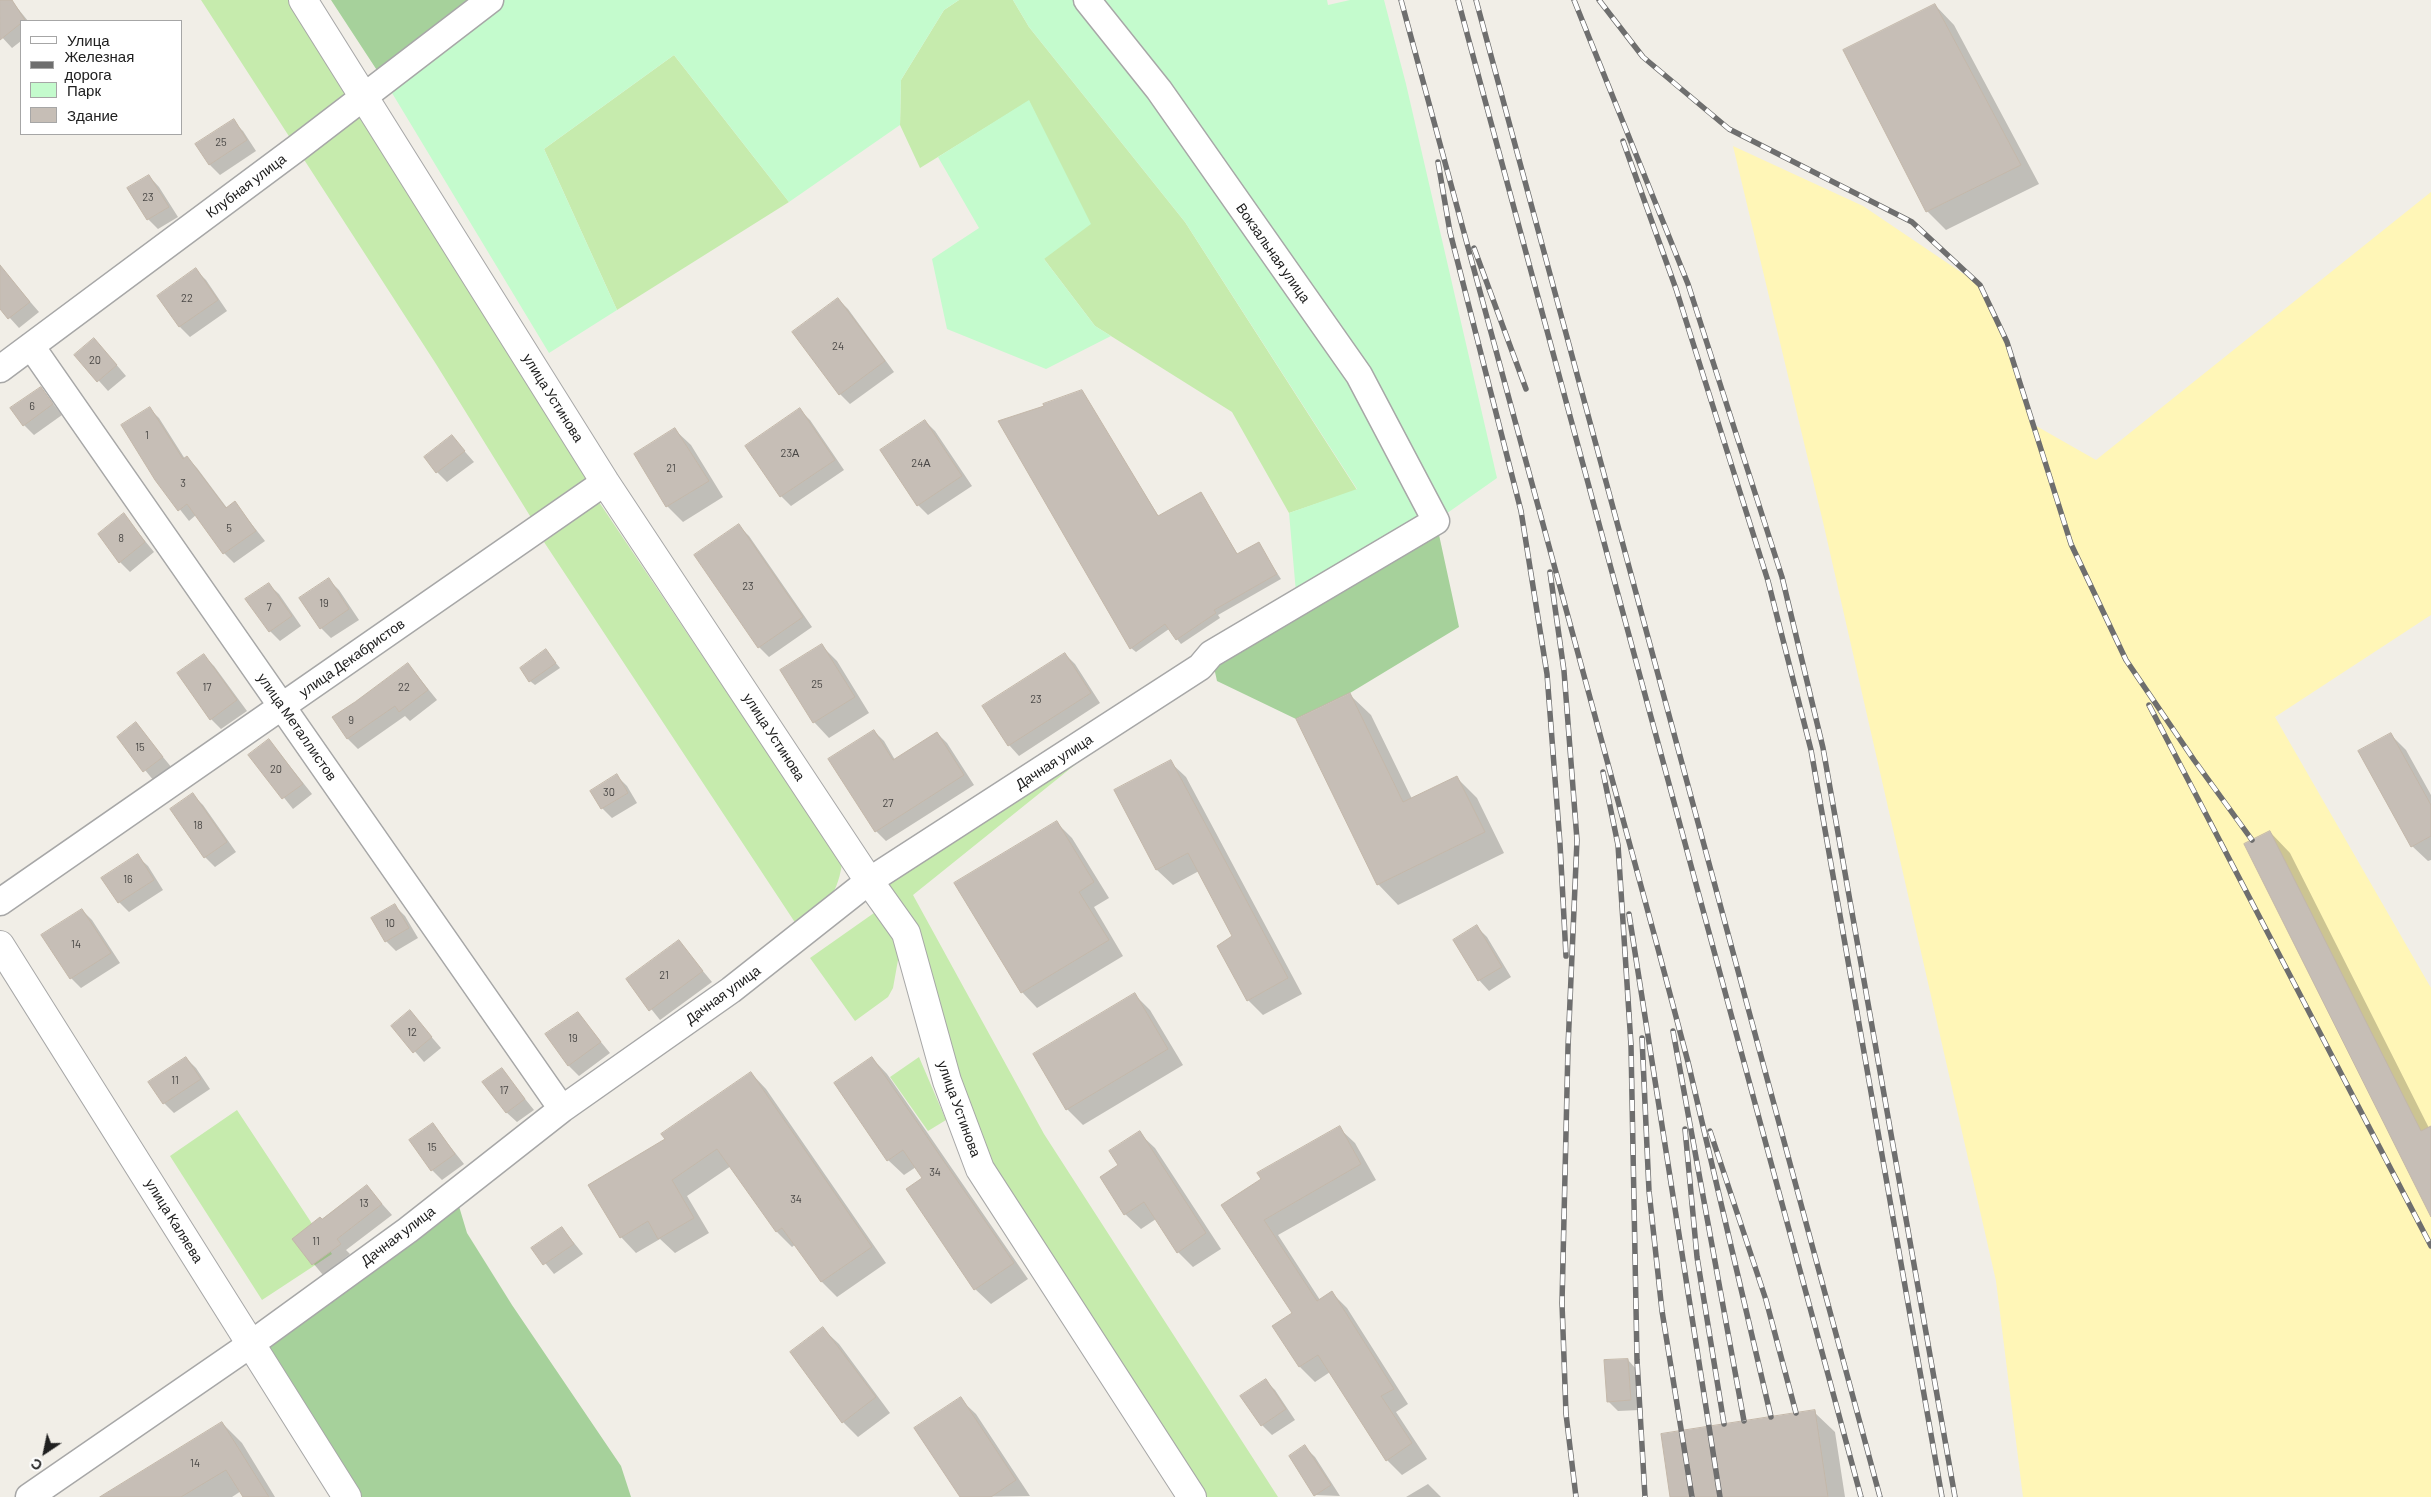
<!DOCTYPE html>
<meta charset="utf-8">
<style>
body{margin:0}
#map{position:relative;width:2431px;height:1497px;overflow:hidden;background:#f1eee7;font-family:Barlow,sans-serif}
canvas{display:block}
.legend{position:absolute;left:20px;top:20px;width:162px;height:115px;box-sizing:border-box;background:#fff;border:1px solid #a6a6a6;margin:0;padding:6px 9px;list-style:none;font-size:15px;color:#202020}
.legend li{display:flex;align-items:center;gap:10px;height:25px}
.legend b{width:25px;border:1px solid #a6a6a6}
.north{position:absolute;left:20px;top:1427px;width:50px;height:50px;-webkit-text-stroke:4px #fff;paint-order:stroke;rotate:214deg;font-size:14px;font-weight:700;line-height:20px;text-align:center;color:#202020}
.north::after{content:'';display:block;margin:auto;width:18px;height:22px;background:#202020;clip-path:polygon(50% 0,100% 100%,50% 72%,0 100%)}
</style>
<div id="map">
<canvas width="2431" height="1497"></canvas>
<ul class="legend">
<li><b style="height:6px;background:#fff"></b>Улица</li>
<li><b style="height:6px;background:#6e6e6e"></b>Железная дорога</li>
<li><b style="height:14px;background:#c4fbcd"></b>Парк</li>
<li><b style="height:14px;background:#c6beb6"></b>Здание</li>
</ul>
<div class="north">С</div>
</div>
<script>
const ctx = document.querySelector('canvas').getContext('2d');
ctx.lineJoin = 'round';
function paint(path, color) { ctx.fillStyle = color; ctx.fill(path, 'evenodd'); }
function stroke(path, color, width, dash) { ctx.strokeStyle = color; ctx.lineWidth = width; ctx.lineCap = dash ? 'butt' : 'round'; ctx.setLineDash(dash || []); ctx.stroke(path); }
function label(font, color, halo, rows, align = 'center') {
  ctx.font = font + ' Barlow,sans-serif'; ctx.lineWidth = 5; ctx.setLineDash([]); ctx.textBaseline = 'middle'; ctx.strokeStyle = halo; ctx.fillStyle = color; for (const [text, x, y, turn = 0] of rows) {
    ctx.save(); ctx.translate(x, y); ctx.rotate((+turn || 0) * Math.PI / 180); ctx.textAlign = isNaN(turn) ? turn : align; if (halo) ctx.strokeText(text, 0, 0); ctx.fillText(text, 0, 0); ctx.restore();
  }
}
paint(new Path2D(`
 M201 0H291L592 486 535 524 436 364Z
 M959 0H1013L1029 27 1185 222 1357 490 1289 513 1232 412 1095 326 1044 259 1059 163 1029 101 920 168 900 125 901 80 944 10Z
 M674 55 789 202 617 310 544 149Z
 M599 502 842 864C836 901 824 904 796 924L544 542Z
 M1122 727 913 895 1044 1134 1278 1497H1192L980 1169 876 883Z
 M874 913 900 949 893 988 888 997 855 1021 810 958Z
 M919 1057 946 1120 928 1131 890 1077Z
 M237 1110 332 1254 262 1300 170 1156Z`), '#c6ebad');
paint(new Path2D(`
 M331 0H485L382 78Z
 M1436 521 1459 627 1350 693 1296 719 1217 681 1211 654Z
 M455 1193 467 1233 512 1305 621 1466 631 1497H347L251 1344Z`), '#a6d19b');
paint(new Path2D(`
 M1733 146 1863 206 1980 285 2007 342 2031 423 2096 460 2431 192V615L2275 717 2431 988V1497H2023L1996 1281 1823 522Z`), '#fff6b7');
paint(new Path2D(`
 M500 0H959L944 10 901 80 900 125 789 202 674 55 544 149 617 310 549 353 389 88Z
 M1013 0H1327L1328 5 1350 0H1384L1406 84 1497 478 1436 521 1297 604 1289 513 1357 489 1185 222 1029 27Z
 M1029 100 1091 224 1044 259 1095 326 1111 336 1046 369 947 329 932 259 979 228 938 157Z`), '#c4fbcd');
paint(new Path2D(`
 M7 0H11L28 21H21V41L12 48 0 35V4Z
 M1935 5 1954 25 2039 184 1946 230 1927 211Z
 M233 121 243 131 256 151 220 175 210 165 197 144Z
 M149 176 159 187 178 217 158 229 148 219Z
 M0 267 39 312 19 328 0 307Z
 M196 270 206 280 227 311 190 337 180 327 158 296Z
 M838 299 848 309 894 372 850 404 840 394Z
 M104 350 126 376 108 391 76 355Z
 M41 388 62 415 34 435 24 425Z
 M1082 392 1159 517 1201 494 1238 555 1258 544 1281 579 1218 615 1220 618 1181 644 1169 629 1136 652 1131 648 1046 407Z
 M149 408 159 418 185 459 187 458 197 468 227 508 235 503 265 541 234 563 224 553 196 515 189 521 156 479Z
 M800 410 810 420 844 470 791 506 781 496Z
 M925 421 935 431 972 486 928 515 918 505Z
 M675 430 691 445 723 497 683 522 667 506 635 455Z
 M452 437 474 462 447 482 437 472Z
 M124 515 154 552 130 572 120 562Z
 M739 526 749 536 812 627 769 657 759 647Z
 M329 580 339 590 359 620 331 638 321 628Z
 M268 584 279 594 301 626 280 641 270 631Z
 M822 646 837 661 869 713 829 738 814 722Z
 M546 651 560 668 535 685 530 681Z
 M1065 654 1075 664 1100 703 1019 756 1009 745Z
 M204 656 214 666 247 711 221 729 211 719Z
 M408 664 437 700 410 721 405 716 358 749 348 739 333 717 356 703Z
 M1350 695 1371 715 1412 799 1457 778 1477 798 1504 853 1398 905 1378 884Z
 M136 724 172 768 154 781 118 737Z
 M874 731 884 741 895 760 937 733 947 743 974 785 886 841 876 831Z
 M2390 734 2406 750 2431 795V860L2428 861 2412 846Z
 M269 740 312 794 293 809 250 755Z
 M1170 762 1186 777 1302 994 1263 1015 1248 1000 1234 937 1199 871 1173 885 1157 870 1116 791Z
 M617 776 627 786 637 803 612 818 602 808Z
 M193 795 203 805 236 852 215 867 205 857Z
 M1057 823 1072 838 1109 898 1094 907 1123 956 1037 1008 1022 992Z
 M2270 832 2290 853 2429 1128 2431 1127V1213Z
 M137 856 148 866 163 890 129 912 119 902Z
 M395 906 405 916 418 938 396 951 386 941Z
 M82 910 92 920 120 963 81 988 71 978Z
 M1477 927 1487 937 1511 977 1489 991 1479 980 1455 940Z
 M679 942 712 982 660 1020 628 980Z
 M1135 995 1150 1010 1183 1065 1083 1125 1067 1109 1035 1054Z
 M410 1012 441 1048 424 1062 393 1026Z
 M578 1014 610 1053 579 1076 569 1066Z
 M186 1058 196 1068 210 1089 174 1113 164 1103Z
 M872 1058 887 1074 1028 1279 991 1304 975 1289 924 1179 916 1167 904 1175 888 1160Z
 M501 1069 534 1110 517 1122 506 1112Z
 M751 1073 766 1089 886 1263 837 1297 821 1281 796 1244 792 1247 777 1232 731 1166 687 1196 709 1233 675 1253 660 1239 636 1253 621 1237 667 1140Z
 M433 1125 464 1164 442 1180 432 1170Z
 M1339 1128 1355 1143 1376 1180 1278 1235 1320 1300 1332 1293 1347 1308 1408 1404 1396 1412 1427 1459 1402 1475 1387 1460 1330 1372 1315 1382 1300 1367 1274 1327 1294 1314 1223 1205Z
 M1139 1133 1155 1148 1221 1249 1193 1267 1178 1252 1156 1219 1141 1229 1125 1214 1120 1166Z
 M367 1187 392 1215 346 1250 350 1254 323 1275 293 1239 323 1221Z
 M562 1228 583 1254 554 1274 533 1248Z
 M823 1329 839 1344 890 1413 858 1437 843 1422Z
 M1628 1360 1638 1371 1640 1410 1618 1411 1608 1401Z
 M1265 1380 1275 1390 1295 1420 1272 1435 1262 1425Z
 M960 1399 976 1414 1030 1496 962 1497Z
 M1814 1412 1835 1432 1845 1497H1672Z
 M222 1423 242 1443 275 1497H245L241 1491 232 1497H102Z
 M1305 1447 1315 1457 1340 1496 1315 1495 1290 1456Z
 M1428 1484 1441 1497H1406Z`), '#0003');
const building = new Path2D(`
 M0 0H12L25 20 0 40Z
 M1935 4 2021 165 1926 212 1843 50Z
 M234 119 247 140 209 165 195 144Z
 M149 175 169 207 147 220 127 188Z
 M0 265 30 302 8 319 0 309Z
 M196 268 218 300 179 327 157 296Z
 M838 298 885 361 839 395 792 332Z
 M94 338 117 365 97 382 74 355Z
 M41 387 53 404 23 426 10 408Z
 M1082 390 1158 516 1201 492 1237 554 1259 542 1277 574 1214 610 1216 613 1176 640 1165 624 1130 649 998 421 1044 406 1043 404Z
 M150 407 183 459 187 456 226 508 235 501 256 531 223 554 187 504 178 511 155 480 121 425Z
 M800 408 835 460 780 497 745 446Z
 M925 420 962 476 917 506 880 450Z
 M675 428 709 481 666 507 634 454Z
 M452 435 465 451 436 473 424 457Z
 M124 513 145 542 119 563 98 534Z
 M739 524 803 617 758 648 694 555Z
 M329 578 349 609 320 629 299 598Z
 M269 583 292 616 269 632 245 599Z
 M822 644 855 697 813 723 780 670Z
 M546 649 556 663 529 682 520 668Z
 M1065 653 1091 693 1008 746 982 706Z
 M204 654 237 700 210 720 177 673Z
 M408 663 428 690 399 712 395 706 347 739 332 717 355 702Z
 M1350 693 1403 802 1457 776 1485 832 1377 885 1296 719Z
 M136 722 163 757 143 772 117 737Z
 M874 730 893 760 937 732 964 775 875 832 828 759Z
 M2391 733 2431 805V836L2411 847 2358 751Z
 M269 739 303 784 282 799 248 755Z
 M1171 760 1288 978 1247 1001 1217 946 1232 936 1188 853 1156 870 1114 790Z
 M617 774 628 793 601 809 590 791Z
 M193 793 227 842 204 858 170 809Z
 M1057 821 1094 882 1079 892 1109 940 1021 993 954 883Z
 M2270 831 2421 1131 2431 1126V1217L2244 844Z
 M138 854 154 880 118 903 101 878Z
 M395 904 409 928 385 942 371 918Z
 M82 909 111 953 70 979 41 935Z
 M1477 925 1502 967 1478 981 1453 940Z
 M679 940 703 971 649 1011 626 979Z
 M1135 993 1168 1049 1066 1110 1033 1054Z
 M410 1010 432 1037 413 1053 391 1026Z
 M578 1012 601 1042 568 1066 545 1034Z
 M186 1057 201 1079 163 1104 148 1082Z
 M872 1057 1014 1263 974 1290 906 1189 922 1178 903 1150 887 1161 834 1083Z
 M502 1068 525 1099 506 1113 482 1082Z
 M751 1072 872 1247 821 1282 782 1228 776 1232 717 1149 672 1180 694 1218 658 1239 648 1221 620 1238 588 1185 665 1139 661 1134Z
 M433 1123 455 1154 431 1171 409 1140Z
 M1340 1126 1361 1164 1264 1220 1317 1301 1332 1291 1394 1389 1381 1396 1412 1443 1386 1461 1318 1355 1299 1367 1272 1326 1292 1313 1221 1205 1261 1179 1257 1173Z
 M1140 1131 1206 1233 1177 1253 1144 1202 1124 1215 1100 1177 1118 1165 1109 1151Z
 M367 1185 382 1204 337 1239 341 1244 312 1265 292 1239 320 1217 322 1219Z
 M562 1227 574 1244 543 1265 531 1248Z
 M823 1327 876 1397 842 1423 790 1352Z
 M1628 1359 1631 1400 1607 1402 1604 1360Z
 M1266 1379 1286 1409 1261 1426 1240 1396Z
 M961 1397 1016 1480 991 1497H960L914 1428Z
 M1815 1410 1828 1497H1670L1661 1434Z
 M222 1422 269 1497H243L226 1470 181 1497H100Z
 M1305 1445 1331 1485 1314 1496 1289 1456Z`);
paint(building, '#c6beb6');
stroke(building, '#c3b7a9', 1);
const minor = new Path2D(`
 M31 346 562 1109
 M0 369 297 148 490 0
 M0 902 605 482
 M29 1497 251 1344 408 1230 562 1109 731 990 869 881 1200 667 1211 654 1436 521 1359 375 1159 90 1087 0`);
const tertiary = new Path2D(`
 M303 0 605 482 869 881 906 933 947 1081 980 1169 1192 1497
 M0 945 347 1497`);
stroke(minor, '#a7a7a7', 29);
stroke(tertiary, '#a7a7a7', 30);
stroke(minor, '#fff', 26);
stroke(tertiary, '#fff', 28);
const rail = new Path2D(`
 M1401 0 1657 945 1688 1062 1771 1417
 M1458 0 1861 1497
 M1476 0 1880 1497
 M1574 0 1688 284 1782 577 1823 748 1955 1497
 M1599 0 1643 57 1729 129 1912 222 1980 285 2007 342 2071 544 2126 660 2194 760 2252 840
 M1623 141 1676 289 1768 581 1811 750 1942 1497
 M1438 162 1450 232 1521 511 1547 674 1560 844 1566 956
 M1474 248 1526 389
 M1550 572 1564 671 1577 840 1568 1047 1562 1303 1566 1414 1576 1497
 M2149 705 2431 1246
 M1603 772 1618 845 1631 1045 1637 1360 1645 1497
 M1629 914 1720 1497
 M1673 1031 1744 1421
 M1642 1038 1649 1191 1662 1311 1692 1497
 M1685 1129 1697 1257 1724 1424
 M1710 1131 1766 1300 1796 1413`);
stroke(rail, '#6e6e6e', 5.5);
stroke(rail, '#fff', 4, [11]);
label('11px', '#4a4846', null, [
 ["25",221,142],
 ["23",148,197],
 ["22",187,298],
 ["24",838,346],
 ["20",95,360],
 ["6",32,406],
 ["1",147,435],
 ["23А",790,453],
 ["24А",921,463],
 ["21",671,468],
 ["3",183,483],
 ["5",229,528],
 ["8",121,538],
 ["23",748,586],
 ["19",324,603],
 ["7",269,607],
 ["25",817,684],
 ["17",207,687],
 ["22",404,687],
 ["23",1036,699],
 ["9",351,720],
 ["15",140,747],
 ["20",276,769],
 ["30",609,792],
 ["27",888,803],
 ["18",198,825],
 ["16",128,879],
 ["10",390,923],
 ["14",76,944],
 ["21",664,975],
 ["12",412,1032],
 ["19",573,1038],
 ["11",175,1080],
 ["17",504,1090],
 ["15",432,1147],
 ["34",935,1172],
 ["34",796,1199],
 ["13",364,1203],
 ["11",316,1241],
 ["14",195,1463]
]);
label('14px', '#202020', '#fff', [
 ["Клубная улица",246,186,-37],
 ["Вокзальная улица",1273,253,55],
 ["улица Устинова",553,398,58],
 ["улица Декабристов",352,658,-35],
 ["улица Металлистов",297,727,55],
 ["улица Устинова",774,737,57],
 ["Дачная улица",1054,762,-33],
 ["Дачная улица",723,995,-36],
 ["улица Устинова",959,1109,70],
 ["улица Каляева",174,1221,58],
 ["Дачная улица",398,1236,-37]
]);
</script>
